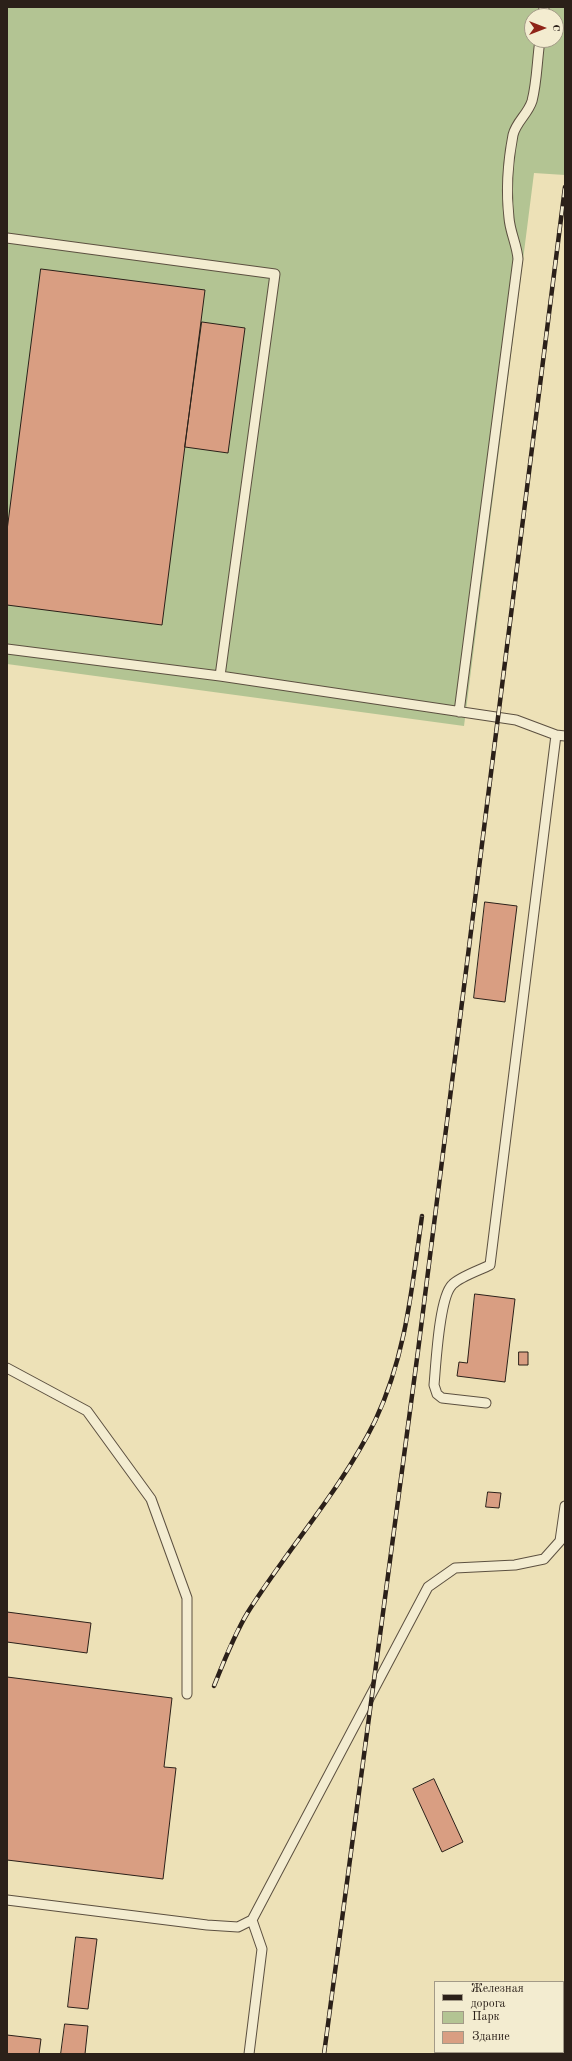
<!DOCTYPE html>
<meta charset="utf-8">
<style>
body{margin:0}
#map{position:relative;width:572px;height:2061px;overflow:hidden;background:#ede1b7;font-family:"Old Standard TT",serif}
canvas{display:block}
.frame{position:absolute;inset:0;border:8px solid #2b2019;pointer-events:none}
.legend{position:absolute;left:434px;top:1981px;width:130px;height:72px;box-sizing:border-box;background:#f3ecd0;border:1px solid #a39a87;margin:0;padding:5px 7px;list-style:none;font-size:12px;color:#2b2019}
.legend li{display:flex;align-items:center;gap:8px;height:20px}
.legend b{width:20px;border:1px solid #a39a87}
.north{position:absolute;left:524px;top:8px;width:40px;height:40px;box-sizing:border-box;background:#f3ecd0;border:1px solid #a39a87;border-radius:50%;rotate:90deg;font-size:11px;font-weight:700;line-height:16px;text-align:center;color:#2b2019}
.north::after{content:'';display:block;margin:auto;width:14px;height:18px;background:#8f2418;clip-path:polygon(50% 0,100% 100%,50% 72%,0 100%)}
</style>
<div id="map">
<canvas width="572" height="2061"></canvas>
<div class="frame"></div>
<ul class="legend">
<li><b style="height:5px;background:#2b2019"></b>Железная дорога</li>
<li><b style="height:11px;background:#b3c493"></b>Парк</li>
<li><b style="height:11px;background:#d99e82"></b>Здание</li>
</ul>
<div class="north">С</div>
</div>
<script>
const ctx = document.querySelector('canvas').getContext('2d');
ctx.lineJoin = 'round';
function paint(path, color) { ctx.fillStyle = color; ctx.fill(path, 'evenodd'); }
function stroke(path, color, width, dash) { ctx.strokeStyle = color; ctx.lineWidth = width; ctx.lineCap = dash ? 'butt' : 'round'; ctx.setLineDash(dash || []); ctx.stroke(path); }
paint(new Path2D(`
 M7 7H565V175L534 173 464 726 7 664ZM532 16H556V40H532Z`), '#b3c493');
const building = new Path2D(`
 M41 269 205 290 162 625 7 605V531Z
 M202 322 245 328 228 453 185 447Z
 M485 902 517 906 505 1002 474 998Z
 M475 1294 515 1299 505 1382 457 1376 459 1362 467 1363Z
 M519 1352H528V1365H519Z
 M488 1492 501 1493 499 1508 486 1507Z
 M7 1612 91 1623 87 1653 7 1642Z
 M7 1677 172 1698 164 1767 176 1768 163 1879 7 1860Z
 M434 1779 463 1842 442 1852 413 1789Z
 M76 1937 97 1939 88 2009 68 2007Z
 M65 2024 88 2026 85 2054H61Z
 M7 2035 41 2039 39 2054H7Z`);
paint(building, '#d99e82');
stroke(building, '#2b2019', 1);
const service = new Path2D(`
 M543 16 544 7
 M7 238 275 274 220 676
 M7 649 220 676 516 720 556 735 565 736
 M459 712 518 259C517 245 510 232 509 218 506 192 508 161 513 135 516 122 528 114 532 101 537 82 537 60 540 40
 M7 1368 87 1411 151 1499 187 1598V1694
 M486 1403 442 1398 437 1394 434 1385C436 1364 439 1298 452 1285 459 1277 480 1270 490 1265L556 735
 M7 1900 207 1925 238 1927 252 1920 428 1587 455 1568 515 1565 544 1559 560 1541 565 1506
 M563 1998 565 1994
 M556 2052 557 2054
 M249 2054 262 1949 252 1920
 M512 2054V2052`);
stroke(service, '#5c5040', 11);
stroke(service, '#f3ecd0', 9);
const rail = new Path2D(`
 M214 1686C224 1661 234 1635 248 1612 289 1547 341 1490 375 1421 406 1356 412 1287 422 1216
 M324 2054 418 1351 565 187`);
stroke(rail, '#2b2019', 4.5);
stroke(rail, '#f3ecd0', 3, [9]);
</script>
